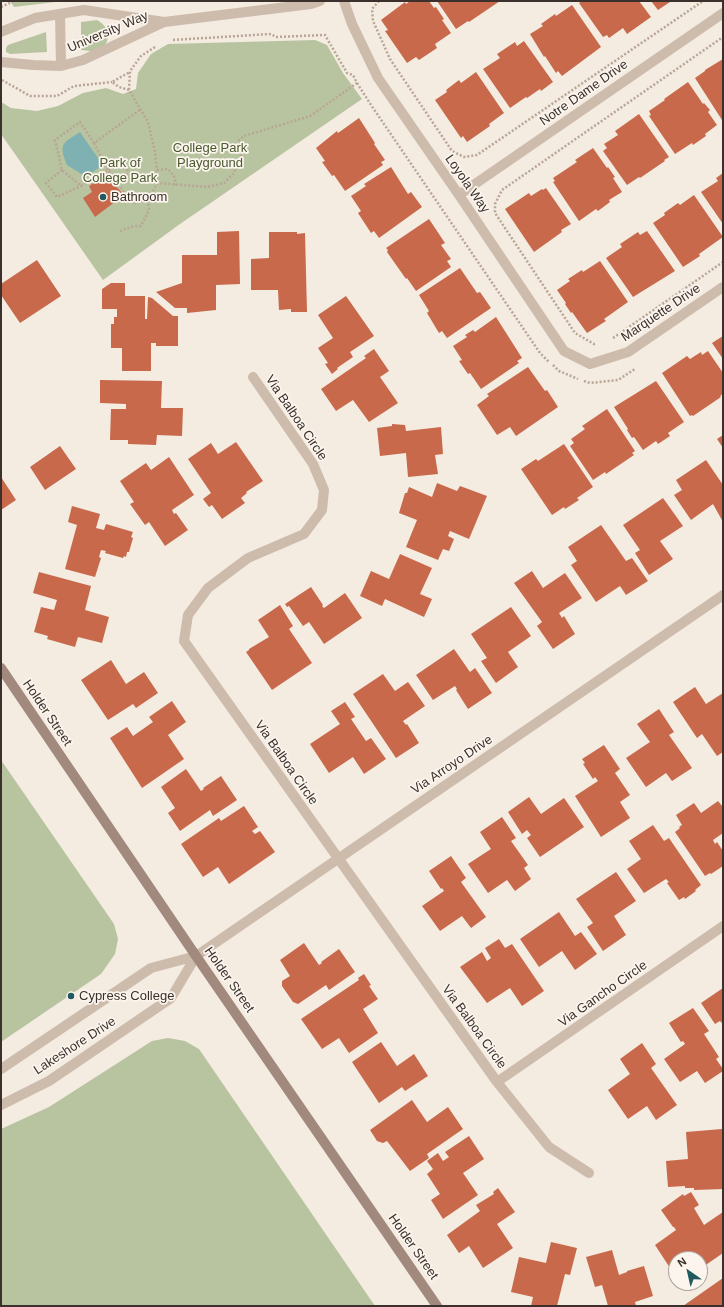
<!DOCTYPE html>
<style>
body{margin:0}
#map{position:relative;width:724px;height:1307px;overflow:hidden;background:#f4ebe1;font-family:Helvetica,sans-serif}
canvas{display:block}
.frame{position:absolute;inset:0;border:2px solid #3b302b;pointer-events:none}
.north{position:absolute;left:668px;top:1251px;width:40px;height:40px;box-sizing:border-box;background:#fbf5ee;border:1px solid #aea6a0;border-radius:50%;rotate:326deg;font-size:11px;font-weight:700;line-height:16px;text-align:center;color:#3b302b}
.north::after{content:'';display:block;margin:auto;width:14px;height:18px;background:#1f5a5e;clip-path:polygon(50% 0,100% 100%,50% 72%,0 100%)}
</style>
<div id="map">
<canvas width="724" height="1307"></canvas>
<div class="frame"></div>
<div class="north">N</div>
</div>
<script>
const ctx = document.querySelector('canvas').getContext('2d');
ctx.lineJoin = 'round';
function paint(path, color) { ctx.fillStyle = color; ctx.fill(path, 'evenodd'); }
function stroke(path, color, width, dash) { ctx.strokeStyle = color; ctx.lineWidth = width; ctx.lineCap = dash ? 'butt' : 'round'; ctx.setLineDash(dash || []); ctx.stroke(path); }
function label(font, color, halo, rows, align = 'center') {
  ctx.font = font + ' Helvetica,sans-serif'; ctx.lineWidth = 3.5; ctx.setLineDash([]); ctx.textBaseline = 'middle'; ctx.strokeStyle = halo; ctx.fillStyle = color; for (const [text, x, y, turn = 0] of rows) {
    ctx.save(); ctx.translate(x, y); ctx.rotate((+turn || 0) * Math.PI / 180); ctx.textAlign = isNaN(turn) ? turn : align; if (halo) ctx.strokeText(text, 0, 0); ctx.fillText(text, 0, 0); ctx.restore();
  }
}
paint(new Path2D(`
 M10 1H64L14 7Z
 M97 20C107 26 112 34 105 45 104 47 101 50 98 51 93 52 86 50 81 50V22Z
 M46 32 47 52 10 54 6 52V48L8 45Z
 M315 40 327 45 343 73 362 99 180 224 103 280 1 134V102L11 108 37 111 58 106 83 93 106 88 123 94 136 89 138 73 151 54 168 44Z
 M1 760 114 924 118 939 115 954 101 974 1 1042Z
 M168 1038 185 1041 199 1049 375 1306H1V1129L49 1107 152 1041Z`), '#b8c4a0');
paint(new Path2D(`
 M80 132 102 164 100 167 86 177 67 165C58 143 63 143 80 132Z`), '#7fb0b2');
paint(new Path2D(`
 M410 1H429L434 8 436 7 444 19 442 20 451 33 435 44 437 48 419 60 416 57 407 63 385 31 388 30 381 20 405 2 406 4Z
 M437 1H500L469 22 468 21 456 29Z
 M582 1H639L651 17 627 34 623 28 609 38 607 35 603 37 579 3Z
 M651 1H669L670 2 658 10Z
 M572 5 601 47 562 76 558 71 556 73 545 56 544 57 530 34 543 26 541 24 555 14 556 16Z
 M524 41 553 82 541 91 540 89 527 98 526 97 510 108 483 69 500 58 497 54 515 42 517 46Z
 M723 59V119L722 120 695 78 705 71V70Z
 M476 72 504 113 489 124 490 126 467 142 463 136 461 138 435 100 447 92 446 90 459 80 461 83Z
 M688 82 703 104 704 103 710 110 708 112 717 125 705 134 706 136 693 145 692 143 675 154 649 116 651 115 649 111 665 100 664 99Z
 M639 114 669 157 664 160 665 161 640 178 639 177 627 185 603 151 607 148 604 144 618 135 615 131Z
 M359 118 375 143 374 144 385 160 381 162 383 165 345 191 334 175 332 176 322 162 325 161 316 148 337 131 338 133Z
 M593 148 607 168 608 167 615 177 613 178 622 192 609 200 610 202 598 211 596 209 579 221 553 182 555 181 553 178 577 162 575 160Z
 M391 167 408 194 411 192 422 207 379 238 374 231 371 233 358 213 361 211 351 196 366 186 364 184Z
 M723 173V224L701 192 718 181 716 178Z
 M106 175 124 195 95 217 83 198 92 192 89 186Z
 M546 188 571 224 561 230 562 232 534 252 505 209 529 193 531 196 542 189 543 190Z
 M694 195 723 237 699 254 700 256 683 267 653 223 665 215 664 213 678 203 680 205Z
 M429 219 445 243 441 245 451 259 447 261 451 267 416 291 407 278 406 279 387 252 388 250 386 248Z
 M239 231 240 284 216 285V310L187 313V308H175L156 292 182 283V255H217V232Z
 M647 231 675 271 633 297 606 258 622 247 620 244 638 232 640 235Z
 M269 232H297V234L305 233 307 312H291V309L279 310 278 290H251V259L269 258Z
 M37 260 61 296 20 323 1 295V284Z
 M600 261 628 302 604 319 606 321 587 333 572 312 571 313 565 304 566 303 557 290 570 281 568 279 582 270 583 272Z
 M460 268 477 293 480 292 491 308 447 338 442 331 439 333 427 313 429 311 419 295Z
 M111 283H125V296H145V319H147L148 297 152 298 173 316H178V346H156V343H151V371H122V348H111V324H114V317H117V309H102V289Z
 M346 296 374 336 350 352 353 357 337 368 338 369 332 374 325 364 328 363 318 348 333 338 318 315Z
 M496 317 522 358 517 361 519 363 481 389 470 373 468 374 459 361 462 360 453 346 467 337 465 335 473 330 475 332Z
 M723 336V359L712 343Z
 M374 349 389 371 380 377 398 403 369 422 353 400 336 411 321 389 366 358 364 356Z
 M708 351 723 373V394L720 396 721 397 693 416 692 415 690 416 662 373 687 356 690 359 701 352 702 355Z
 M528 367 545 391 547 390 558 407 516 436 510 427 497 435 477 405 489 396 487 394Z
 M100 380 162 381 161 408H183L182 436 157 435 156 445 128 444V440H110L111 409H126V404L100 403Z
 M656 381 684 422 668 433 670 436 658 444 656 441 643 450 634 437 632 438 627 430 628 429 614 407Z
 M607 409 635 451 632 453 634 455 606 474 605 472 593 480 570 446 574 443 571 439 585 429 582 426Z
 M392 424 405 425 406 431 441 427 443 454 435 455 438 474 408 477 406 453 380 456 377 428 392 426Z
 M723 435V448L717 439Z
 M236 442 263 481 246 492 247 493 241 498 245 503 222 519 212 505 209 507 203 499 211 493 188 459 211 443 218 454Z
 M564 444 593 487 577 498 579 500 565 509 564 507 552 515 521 469 536 459 538 461Z
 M60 446 76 469 45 490 30 467Z
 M169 457 194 495 172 510 174 514 176 513 188 530 165 546 149 522 145 525 130 504 134 502 120 481 146 463 151 470Z
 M706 460 723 485V522L713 504 691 520 674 495 682 490 676 480Z
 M1 477 16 500 1 510Z
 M437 483 457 491 460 486 487 496 469 539 450 531 448 536 454 539 449 551 443 549 438 560 406 547 417 520 399 513 405 493H407L409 487 432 497Z
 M663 498 683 526 660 541 673 559 649 575 635 553 640 550 623 525Z
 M72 506 100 514 96 528 104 530 106 524 133 532 131 537 133 538 129 552H127L126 557 124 556 123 558 105 553 106 551 101 550 99 557 101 558 95 577 65 569 77 525 68 522Z
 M601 525 626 561 632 558 648 581 626 595 620 586 596 602 571 565 577 561 568 547Z
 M400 554 432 568 420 594 432 599 424 617 385 599 382 606 360 596 371 571 389 579Z
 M532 571 543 588 565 573 582 598 559 613 562 618 564 616 575 634 553 649 537 626 542 622 514 583Z
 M39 572 91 586 85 610 109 617 102 643 78 637 75 647 47 639 48 636 34 632 41 607 54 610 57 600 33 593Z
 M311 587 323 605 322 606 324 608 345 593 362 618 324 644 309 622 303 626 289 606 287 607 285 604Z
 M280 605 293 626 289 629 312 663 272 690 246 652 249 650V649L269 637 258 620Z
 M511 607 531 636 508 652 518 667 496 683 481 661 487 658 471 634Z
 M454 649 470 672 475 668 492 693 468 709 456 690 457 689 455 686 433 700 416 675Z
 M111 660 126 684 144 672 158 693 136 708 133 704 108 720 81 680Z
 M383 674 395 691 408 682 425 706 403 721 406 725 407 724 419 743 396 758 353 694Z
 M695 687 706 704 723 693V752L717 756 702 734 697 738 673 702Z
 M172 701 186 722 168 735 184 759 142 788 110 738 127 727 133 736 153 722 149 717Z
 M345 702 355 717 351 719 366 741 371 738 386 759 364 774 353 757 329 773 310 744 340 724 331 711Z
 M659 709 674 732 669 735 692 768 672 781 666 773 646 787 626 758 650 742 637 724Z
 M604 745 620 769 615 773 630 795 620 802 630 818 601 837 575 796 598 781 595 777 593 779 583 764 585 763 582 759Z
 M186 769 201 791 204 789 203 788 221 776 237 800 213 816 210 810 180 831 168 813 175 808 161 787Z
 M529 797 541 814 564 798 584 827 540 857 527 838 531 835 527 830 522 834 508 812Z
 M718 801 723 807V833L713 840 715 844 717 842 723 851V866L711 874 710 873 705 876 675 832 680 828 679 827 682 825 676 815 694 803 701 813Z
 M244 806 258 827 252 831 255 834 260 831 275 852 229 884 218 867 203 877 181 844 219 818 221 821Z
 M502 817 516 838 511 841 528 865 524 868 531 879 515 891 507 880 488 893 468 864 491 849 480 832Z
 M653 825 664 841 669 838 701 885 695 890 696 891 685 899 684 897 679 900 667 883 669 882 666 879 644 893 627 869 641 859 629 841Z
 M451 856 466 878 461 882 486 917 471 928 462 916 440 931 422 906 444 891 442 888 441 889 429 871Z
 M616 872 636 901 614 916 626 935 603 951 587 927 593 923 576 899Z
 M559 912 575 936 581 932 597 954 575 970 562 951 539 967 520 939Z
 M499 939 505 948 512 944 544 991 522 1006 510 988 487 1003 460 967 482 952 487 961 491 958 485 948Z
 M304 943 319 965 322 963 321 962 339 949 355 972 329 990 326 985 298 1004 293 1002 282 986V981L290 976 280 960Z
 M364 974 371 985 369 986 378 999 363 1009 378 1033 349 1053 339 1038 322 1049 301 1019 359 980 358 978Z
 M723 988V1024L720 1021 715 1024 701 1003Z
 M693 1008 709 1031 704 1034 719 1057 716 1059 723 1069V1071L705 1083 697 1071 680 1082 664 1059 685 1044 683 1041 681 1042 669 1023Z
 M381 1042 397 1066 414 1054 428 1076 405 1091 402 1087 379 1103 352 1062Z
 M642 1043 656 1064 651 1068 677 1105 656 1120 647 1106 628 1119 608 1090 630 1074 620 1059Z
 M412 1100 427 1122 448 1107 463 1129 427 1154 429 1158 410 1171 387 1141 383 1143 377 1141 370 1130Z
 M722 1129 723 1189 694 1190V1188H685V1186L668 1187 666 1161 688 1159 686 1132Z
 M469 1136 484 1159 463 1173 478 1195 443 1219 431 1200 440 1194 427 1174 433 1169 427 1161 438 1153 443 1161 449 1157 445 1152Z
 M498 1188 515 1212 497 1224 513 1248 483 1268 469 1246 459 1253 447 1235 480 1211 476 1205 494 1194 493 1192Z
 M691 1192 699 1205 694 1208 704 1225 723 1212V1253L700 1269V1259H676V1277L655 1245 676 1230 674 1227H673L661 1210 683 1194 684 1196Z
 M551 1242 577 1248 570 1275 565 1274 557 1306H531L533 1297 511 1292 519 1257 546 1263Z
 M612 1250 619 1275 627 1272V1271L644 1266 653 1296 635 1302 636 1306H608L602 1285 595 1287 586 1257Z
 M723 1278V1304L721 1306H683Z`), '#c8694b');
stroke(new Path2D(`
 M379 1 372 9 373 21 390 59 452 151 464 157 477 155 703 1
 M1 7 14 1
 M155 47 141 56 130 71 129 90 148 122 155 152 158 183
 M2 80 30 96H57L74 86 112 82
 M357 83 371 105 540 353 549 362
 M129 90 119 87 112 82 130 72
 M94 143 108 170 118 184 125 178 128 168 121 163 81 186 62 170 55 140 80 122 94 143 141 109
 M62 170 46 183 57 197 81 186
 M157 170 168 169 174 176 176 185
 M118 184 128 197 135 203 148 199
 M120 231 134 226H141L149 210 148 199 158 183 207 187 224 183 234 173 241 157 239 140 244 136 310 116 357 83 353 75 347 73 325 35 276 37 271 34 172 40
 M613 338 723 262
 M595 344H594L575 333 495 213V204L502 190 723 37
 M553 365 559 371 578 379
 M584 381 590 383 618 380 635 369`), '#b9a596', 2.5, [2, 2]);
stroke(new Path2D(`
 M344 1 352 24 378 78 459 195 564 351 590 364 628 352 723 287
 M60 14 61 66
 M1 32 35 18 84 10 164 22
 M1 62 33 65 61 66 83 60 164 22 311 4 320 1
 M459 195 723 13
 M253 377 313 464 324 490 322 510 304 534 248 558 208 588 188 615 184 641 497 1082 549 1147 589 1173
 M1 1069 151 968 196 956 723 595
 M497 1082 723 926
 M1 1105 49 1081 171 998 196 956`), '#cdbbac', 10);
stroke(new Path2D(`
 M1 668 196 956 437 1306`), '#a18a7d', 10);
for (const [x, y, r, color] of [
 [103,197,4,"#1f5a5e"],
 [71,996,4,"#1f5a5e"]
]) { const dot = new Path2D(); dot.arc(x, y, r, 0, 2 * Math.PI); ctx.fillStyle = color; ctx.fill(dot); stroke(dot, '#fbf5ee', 1.5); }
label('13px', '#3b302b', '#fbf5ee', [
 ["University Way",108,32,-23],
 ["Notre Dame Drive",584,93,-35],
 ["Loyola Way",467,184,55],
 ["Marquette Drive",661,313,-34],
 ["Via Balboa Circle",296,418,56],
 ["Holder Street",47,713,56],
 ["Via Balboa Circle",286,763,55],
 ["Via Arroyo Drive",452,765,-34],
 ["Holder Street",229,980,55],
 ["Via Gancho Circle",603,994,-35],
 ["Via Balboa Circle",474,1027,54],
 ["Lakeshore Drive",75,1046,-33],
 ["Holder Street",413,1247,55]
]);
label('13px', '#4a5a2e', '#fbf5ee', [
 ["College Park",210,148],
 ["Playground",210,163],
 ["Park of",120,163],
 ["College Park",120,178]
]);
label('13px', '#3b302b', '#fbf5ee', [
 ["Bathroom",111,197],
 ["Cypress College",79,996]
], 'left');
</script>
